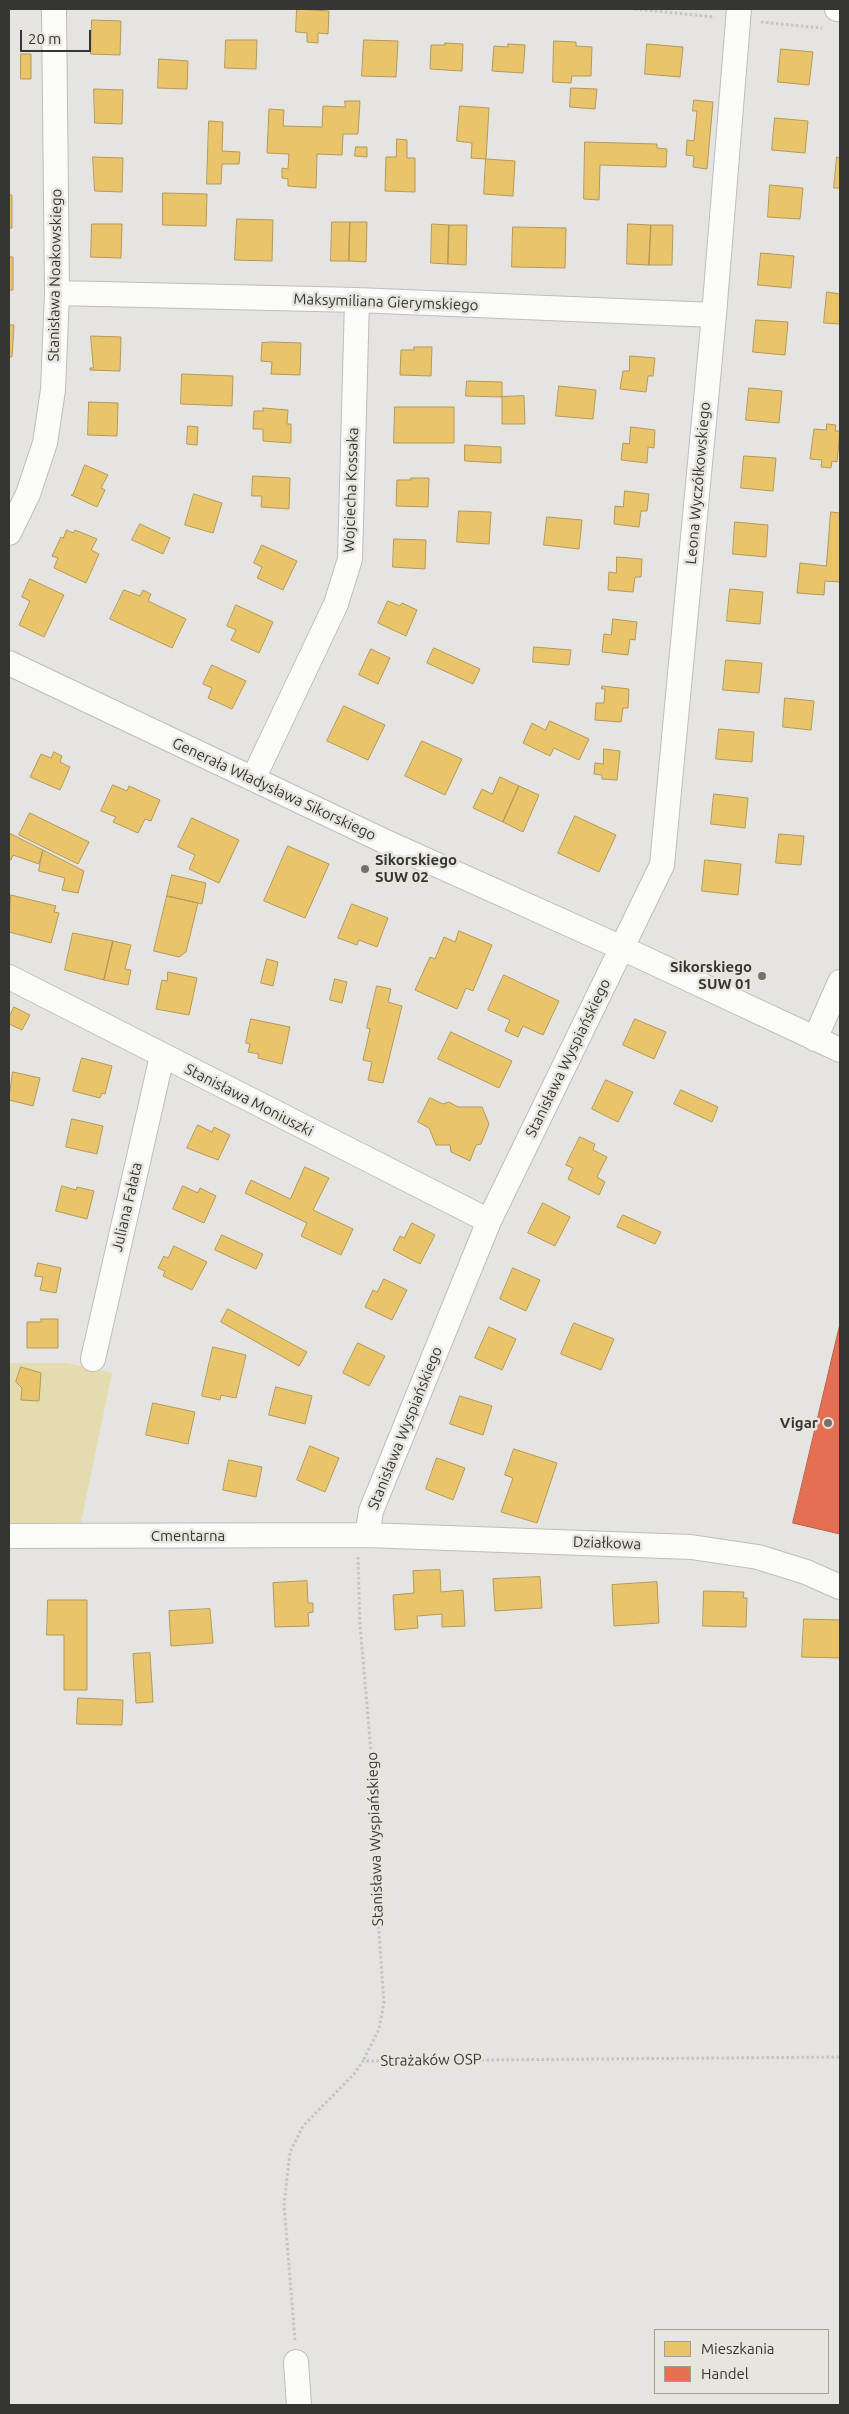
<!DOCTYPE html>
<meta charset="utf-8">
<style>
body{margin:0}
#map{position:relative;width:849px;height:2414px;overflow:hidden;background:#e5e4e0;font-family:Ubuntu,sans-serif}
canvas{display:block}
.frame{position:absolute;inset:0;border:10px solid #353532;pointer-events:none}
.legend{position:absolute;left:654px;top:2329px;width:175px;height:65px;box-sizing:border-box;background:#e7e5de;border:1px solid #a09f99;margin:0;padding:6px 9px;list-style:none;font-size:15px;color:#353532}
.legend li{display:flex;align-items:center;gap:10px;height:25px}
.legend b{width:25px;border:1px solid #a09f99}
.scale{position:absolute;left:20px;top:30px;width:71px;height:22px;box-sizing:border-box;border:2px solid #353532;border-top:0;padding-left:6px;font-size:15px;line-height:18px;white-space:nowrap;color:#353532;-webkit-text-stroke:4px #e7e5de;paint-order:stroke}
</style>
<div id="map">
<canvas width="849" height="2414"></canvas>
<div class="frame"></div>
<ul class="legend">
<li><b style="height:14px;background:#e9c46a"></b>Mieszkania</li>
<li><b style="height:14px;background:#e76f51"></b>Handel</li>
</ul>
<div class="scale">20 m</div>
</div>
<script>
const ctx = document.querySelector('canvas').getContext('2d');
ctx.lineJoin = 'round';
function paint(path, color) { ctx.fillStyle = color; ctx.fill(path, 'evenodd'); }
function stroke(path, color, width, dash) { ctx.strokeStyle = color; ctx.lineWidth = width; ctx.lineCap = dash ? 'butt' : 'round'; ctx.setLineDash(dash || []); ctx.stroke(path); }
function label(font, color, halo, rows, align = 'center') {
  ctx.font = font + ' Ubuntu,sans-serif'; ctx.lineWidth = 5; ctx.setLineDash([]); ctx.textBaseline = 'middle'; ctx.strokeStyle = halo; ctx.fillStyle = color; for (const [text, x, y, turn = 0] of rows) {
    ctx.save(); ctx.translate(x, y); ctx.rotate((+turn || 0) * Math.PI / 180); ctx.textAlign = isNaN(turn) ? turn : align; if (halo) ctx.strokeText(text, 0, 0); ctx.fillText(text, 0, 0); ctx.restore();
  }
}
paint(new Path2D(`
 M9 1363H67L112 1373 80 1527 9 1526Z`), '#e4dcae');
const homes = new Path2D(`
 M297 9 329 11 328 34 318 33V43L307 42V33L296 32Z
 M92 20 121 21 120 55 91 54Z
 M226 40H257L256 69 225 68Z
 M364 40 398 41 396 77 362 76Z
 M554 41 576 42V46L592 47 591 76H572L571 83 553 82Z
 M445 43 463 44 462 71 430 69 431 45H445Z
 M508 44 525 45 523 73 492 71 494 46 508 47Z
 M647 44 683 47 680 77 645 74Z
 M781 49 813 52 809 85 778 82Z
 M21 54H31V79H21Z
 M159 59 188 61 187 89 158 88Z
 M571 88 597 89 595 109 570 107Z
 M94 89 123 90 122 124 95 123Z
 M694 100 713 102 707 169 693 167 694 156 686 155 687 140 694 141 697 111H693Z
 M345 101H360L358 134H343L342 155 317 154 316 188 288 186V179L282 178V168L288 169 289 154 267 153 269 109 284 110 283 126 322 127 323 106 345 107Z
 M460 106 489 108 486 159 471 158 472 143 457 141Z
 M775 118 808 121 805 153 772 150Z
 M209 121 223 122 222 151 240 152 239 164H222L221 184H207Z
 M397 139 407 140V158H415V192L385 191 386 157H396Z
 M585 142 657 144V148L667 149 666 167 600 165 599 200 584 199Z
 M356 147H367V157L355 156Z
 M93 157 123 158 122 192 95 191Z
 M837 157 840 158V188H834Z
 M486 159 515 161 513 196 484 194Z
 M770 185 803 188 800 219 768 217Z
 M163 193 207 194 206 226 163 225Z
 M9 195H12V228H9Z
 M237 219 273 220 272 261 235 260Z
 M332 222H350L349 261H331Z
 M350 222H367L366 262 349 261Z
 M92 224H122L121 258 91 257Z
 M432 224 449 225 448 264 431 263Z
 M628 224 651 225 649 265 627 264Z
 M449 225H467L466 265 448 264Z
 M651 225H673L672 265H649Z
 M513 227 566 228 565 268 512 267Z
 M761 253 794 256 791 288 758 285Z
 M9 257H13V290H9Z
 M827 292 840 294V324L824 323Z
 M756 320 788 322 785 355 753 352Z
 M9 325H14L12 357H9Z
 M91 336 121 337 120 371 90 370V368H93Z
 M272 342 301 343 300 375 271 374 272 362 261 361 262 343Z
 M414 347H432L431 376 400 375 401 350H414Z
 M630 356 655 358 653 376H648L646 392 620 389 623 371H629Z
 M182 374 233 376 232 406 181 404Z
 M467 381 502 382V397L466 396Z
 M559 386 596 390 593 419 556 416Z
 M749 388 782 391 779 423 746 420Z
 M524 396 525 424H502V397Z
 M89 402 118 403 117 436 88 435Z
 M395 407H454V443H394Z
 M263 408 288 410 287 424H291V443L263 441V429H253L254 411H263Z
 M827 424 836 425 835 431H840L837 462 832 461 831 468 821 467 822 460 810 459 814 429 826 430Z
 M188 426 198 427 197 445 187 444Z
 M631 427 655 430 654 448 648 447 647 463 621 460 623 443 629 444Z
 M465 445 501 447V463L465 461Z
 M744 456 776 458 773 491 741 488Z
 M85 465 108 475 101 488 105 490 97 507 71 495 73 494Z
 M253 476 290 478 289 509 261 507 262 496H252Z
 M411 478H429L428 507 396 506 397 480H411Z
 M625 491 649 494 647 511H641L639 527 614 524 615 506 623 507Z
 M194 494 222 503 213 533 185 525Z
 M459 511 491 512 489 544 457 542Z
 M831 512 840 513V582L825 581 824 595 797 593 800 563 826 566Z
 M547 517 582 520 579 549 544 545Z
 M735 522 768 525 766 557 733 554Z
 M140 524 170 538 163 554 132 540Z
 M67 530 73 533 75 530 97 539 91 550 99 554 86 583 54 568 58 558 52 556 61 537 63 538Z
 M394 539 426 540 425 569 393 567Z
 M262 545 297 561 283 590 257 578 262 567 254 563Z
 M617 557 642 559 641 577H635L633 592 608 590 609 572 616 573Z
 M30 579 64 595 44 637 19 625 30 601 22 597Z
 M730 589 763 592 760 624 727 621Z
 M124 590 140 596 143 590 151 594 148 601 186 619 172 648 110 619Z
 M388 601 400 606 402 603 417 610 406 636 378 623Z
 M236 605 273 622 259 653 231 640 236 630 227 626Z
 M613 619 637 622 635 640 630 639 628 655 602 652 604 634 611 635Z
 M534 647 571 650 569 665 533 662Z
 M434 648 480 669 473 684 427 663Z
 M371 649 390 658 378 684 359 675Z
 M726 660 762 663 759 693 723 690Z
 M212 665 246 681 232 709 208 698 212 688 203 684Z
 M602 686 629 689 628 708H623L621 722 595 720 596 703H604L605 689H602Z
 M785 698 814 701 811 730 783 727Z
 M344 706 385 725 368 760 327 741Z
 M550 721 589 739 579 760 554 748 550 756 523 743 532 723 545 730Z
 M719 729 754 732 752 762 716 759Z
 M422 741 462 759 445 795 405 776Z
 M604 749 620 751 617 780 602 779V775L594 774 595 763 603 764Z
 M54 752 62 756 60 762 70 767 60 790 30 777 41 754 51 758Z
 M500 777 519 786 503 822 473 808 482 789 492 794Z
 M113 785 127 791 129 786 160 800 151 821 145 819 138 833 113 822 116 817 101 811Z
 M519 786 539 795 523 832 503 822Z
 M714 794 748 798 745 828 711 824Z
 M30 813 89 842 78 864 19 835Z
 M575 816 616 835 599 872 558 853Z
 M192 818 239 840 219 883 189 869 195 855 178 847Z
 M9 833 43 850 39 864 13 855 11 860 9 859Z
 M779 834 804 836 801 865 776 863Z
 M288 846 329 864 305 918 264 901Z
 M43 850 84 871 78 893 62 890 65 878 39 871Z
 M705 860 741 864 738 895 702 891Z
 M172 875 206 883 202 904 167 896Z
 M11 895 56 906 54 912 59 913 51 943 9 932Z
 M167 896 198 903 186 952 179 957 154 951Z
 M352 904 388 918 377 947 359 940 357 945 338 938Z
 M459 931 492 945 473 991 466 988 457 1009 415 990 430 957 435 959 444 937 455 942Z
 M73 933 113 941 104 980 65 970Z
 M113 941 131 945 125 969 131 970 128 985 104 980Z
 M267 959 278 962 273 986 261 983Z
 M168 972 197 978 189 1015 156 1009 162 980 167 981Z
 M504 975 559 1001 543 1035 523 1026 518 1037 505 1031 510 1020 488 1010Z
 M335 979 347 982 342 1003 330 1000Z
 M377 986 391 989 388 1002 402 1006 383 1083 368 1080 372 1062 363 1060 370 1029 367 1028Z
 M14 1007 30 1015 22 1030 9 1024V1018Z
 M251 1019 290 1027 282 1064 258 1058 259 1054 248 1052 250 1044 246 1043Z
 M635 1019 666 1032 654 1059 623 1045Z
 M451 1032 512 1061 499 1088 438 1059Z
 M82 1058 112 1066 105 1094 102 1093 100 1098 73 1091Z
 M13 1072 40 1078 33 1106 9 1100Z
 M606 1080 633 1092 618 1122 592 1109Z
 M681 1090 718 1107 712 1122 674 1104Z
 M430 1098 443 1104 449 1102 458 1107H482L489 1124 481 1144 476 1145 470 1161 451 1152 450 1145H436L429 1128 418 1122Z
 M72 1119 103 1126 97 1154 66 1147Z
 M198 1125 212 1132 214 1127 230 1135 218 1160 187 1148Z
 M580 1137 595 1144 593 1150 607 1157 597 1177 605 1182 599 1195 568 1179 573 1168 566 1165Z
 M305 1167 329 1178 313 1210 353 1229 341 1255 301 1236 307 1223 245 1193 251 1180 290 1199Z
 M62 1186 76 1190 77 1187 94 1191 87 1219 56 1211Z
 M183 1186 198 1193 200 1188 216 1196 204 1223 173 1209Z
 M543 1203 570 1217 555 1246 528 1233Z
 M623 1215 661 1232 655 1244 617 1227Z
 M412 1223 435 1235 420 1264 393 1250 400 1236 404 1238Z
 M222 1235 263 1254 256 1269 215 1250Z
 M174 1246 207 1262 192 1290 163 1276 165 1271 158 1268 164 1256 168 1258Z
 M38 1263 61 1268 56 1293 40 1290 43 1277 35 1276Z
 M513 1268 540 1280 526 1311 500 1299Z
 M384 1279 407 1290 392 1320 365 1307 373 1290 377 1292Z
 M228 1309 307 1352 299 1366 221 1322Z
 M41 1319H58V1348H27V1322H41Z
 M574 1323 614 1339 601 1370 561 1354Z
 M489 1327 516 1339 502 1370 475 1358Z
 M358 1343 385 1356 369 1386 343 1373Z
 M213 1347 246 1355 236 1398 221 1395 220 1400 202 1396Z
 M21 1367 41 1373 39 1401 21 1400 22 1388 16 1382Z
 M276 1387 312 1396 305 1424 269 1415Z
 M460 1396 492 1406 483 1435 450 1424Z
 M153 1403 195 1412 188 1444 146 1435Z
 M310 1446 339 1458 325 1492 297 1480Z
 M514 1449 557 1463 537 1523 501 1512 513 1478 505 1475Z
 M437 1458 465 1468 453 1500 426 1489Z
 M229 1460 262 1467 256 1497 223 1490Z
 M440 1570 441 1592 463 1590 465 1626 442 1627V1614L417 1616 418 1628 395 1630 393 1595 414 1593 413 1571Z
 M540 1577 542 1608 495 1611 493 1579Z
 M307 1581 308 1603H313V1612L308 1613 309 1626 275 1627 273 1583Z
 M657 1582 659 1623 614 1626 612 1585Z
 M704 1591 744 1592 743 1598H747L746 1627 703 1626Z
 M48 1600H87V1690H64V1635H47Z
 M210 1609 213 1643 171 1646 169 1611Z
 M804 1619 840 1620V1658L802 1657Z
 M150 1653 153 1702 136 1703 133 1654Z
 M78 1698 123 1700 122 1725 77 1724Z`);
paint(homes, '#e9c46a');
stroke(homes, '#b39959', 1);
const shops = new Path2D(`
 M840 1324V1534L793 1523Z`);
paint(shops, '#e76f51');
stroke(shops, '#b25e48', 1);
const minor = new Path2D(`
 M837 9H840
 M57 293 357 300 714 315
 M9 533 28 494 45 443 53 390 57 293 54 9
 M9 663 386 842 622 948 840 1050
 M253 779 336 604 350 559 357 300
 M9 977 489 1221
 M815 1039 840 982
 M93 1359 162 1056
 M367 1535 371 1511 489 1221 662 865 714 315 739 9
 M9 1536 367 1535 691 1547 758 1557 806 1572 840 1587
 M296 2362 299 2405`);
stroke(minor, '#bebdba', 26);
stroke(new Path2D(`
 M635 9 715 17
 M761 22 822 28
 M358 1557 360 1625 375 1797 374 1863 384 2003 379 2029 363 2061
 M295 2340 284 2205 290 2152 303 2126 354 2074 363 2061 840 2057`), '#c4c4c2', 3, [2.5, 2.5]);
stroke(minor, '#fbfbfa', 24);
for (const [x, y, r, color] of [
 [365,869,5,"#73726f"],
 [762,976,5,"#73726f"],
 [828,1423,5,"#73726f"]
]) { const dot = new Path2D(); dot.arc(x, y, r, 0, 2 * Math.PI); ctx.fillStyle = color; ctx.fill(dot); stroke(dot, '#e7e5de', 2); }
label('15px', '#353532', '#e7e5de', [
 ["Stanisława Noakowskiego",55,275,-89],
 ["Maksymiliana Gierymskiego",386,302,2],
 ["Leona Wyczółkowskiego",698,483,-85],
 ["Wojciecha Kossaka",351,490,-88],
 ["Generała Władysława Sikorskiego",274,789,25],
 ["Stanisława Wyspiańskiego",568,1058,-64],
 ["Stanisława Moniuszki",249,1100,27],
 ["Juliana Fałata",127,1207,-77],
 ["Stanisława Wyspiańskiego",405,1428,-68],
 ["Cmentarna",188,1536],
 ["Działkowa",607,1543,2],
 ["Stanisława Wyspiańskiego",375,1839,-92],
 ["Strażaków OSP",431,2060,-1]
]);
label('bold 15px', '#353532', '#e7e5de', [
 ["Sikorskiego",375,860,"left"],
 ["SUW 02",375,877,"left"],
 ["Sikorskiego",752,967],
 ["SUW 01",752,984],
 ["Vigar",818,1423]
], 'right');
</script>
